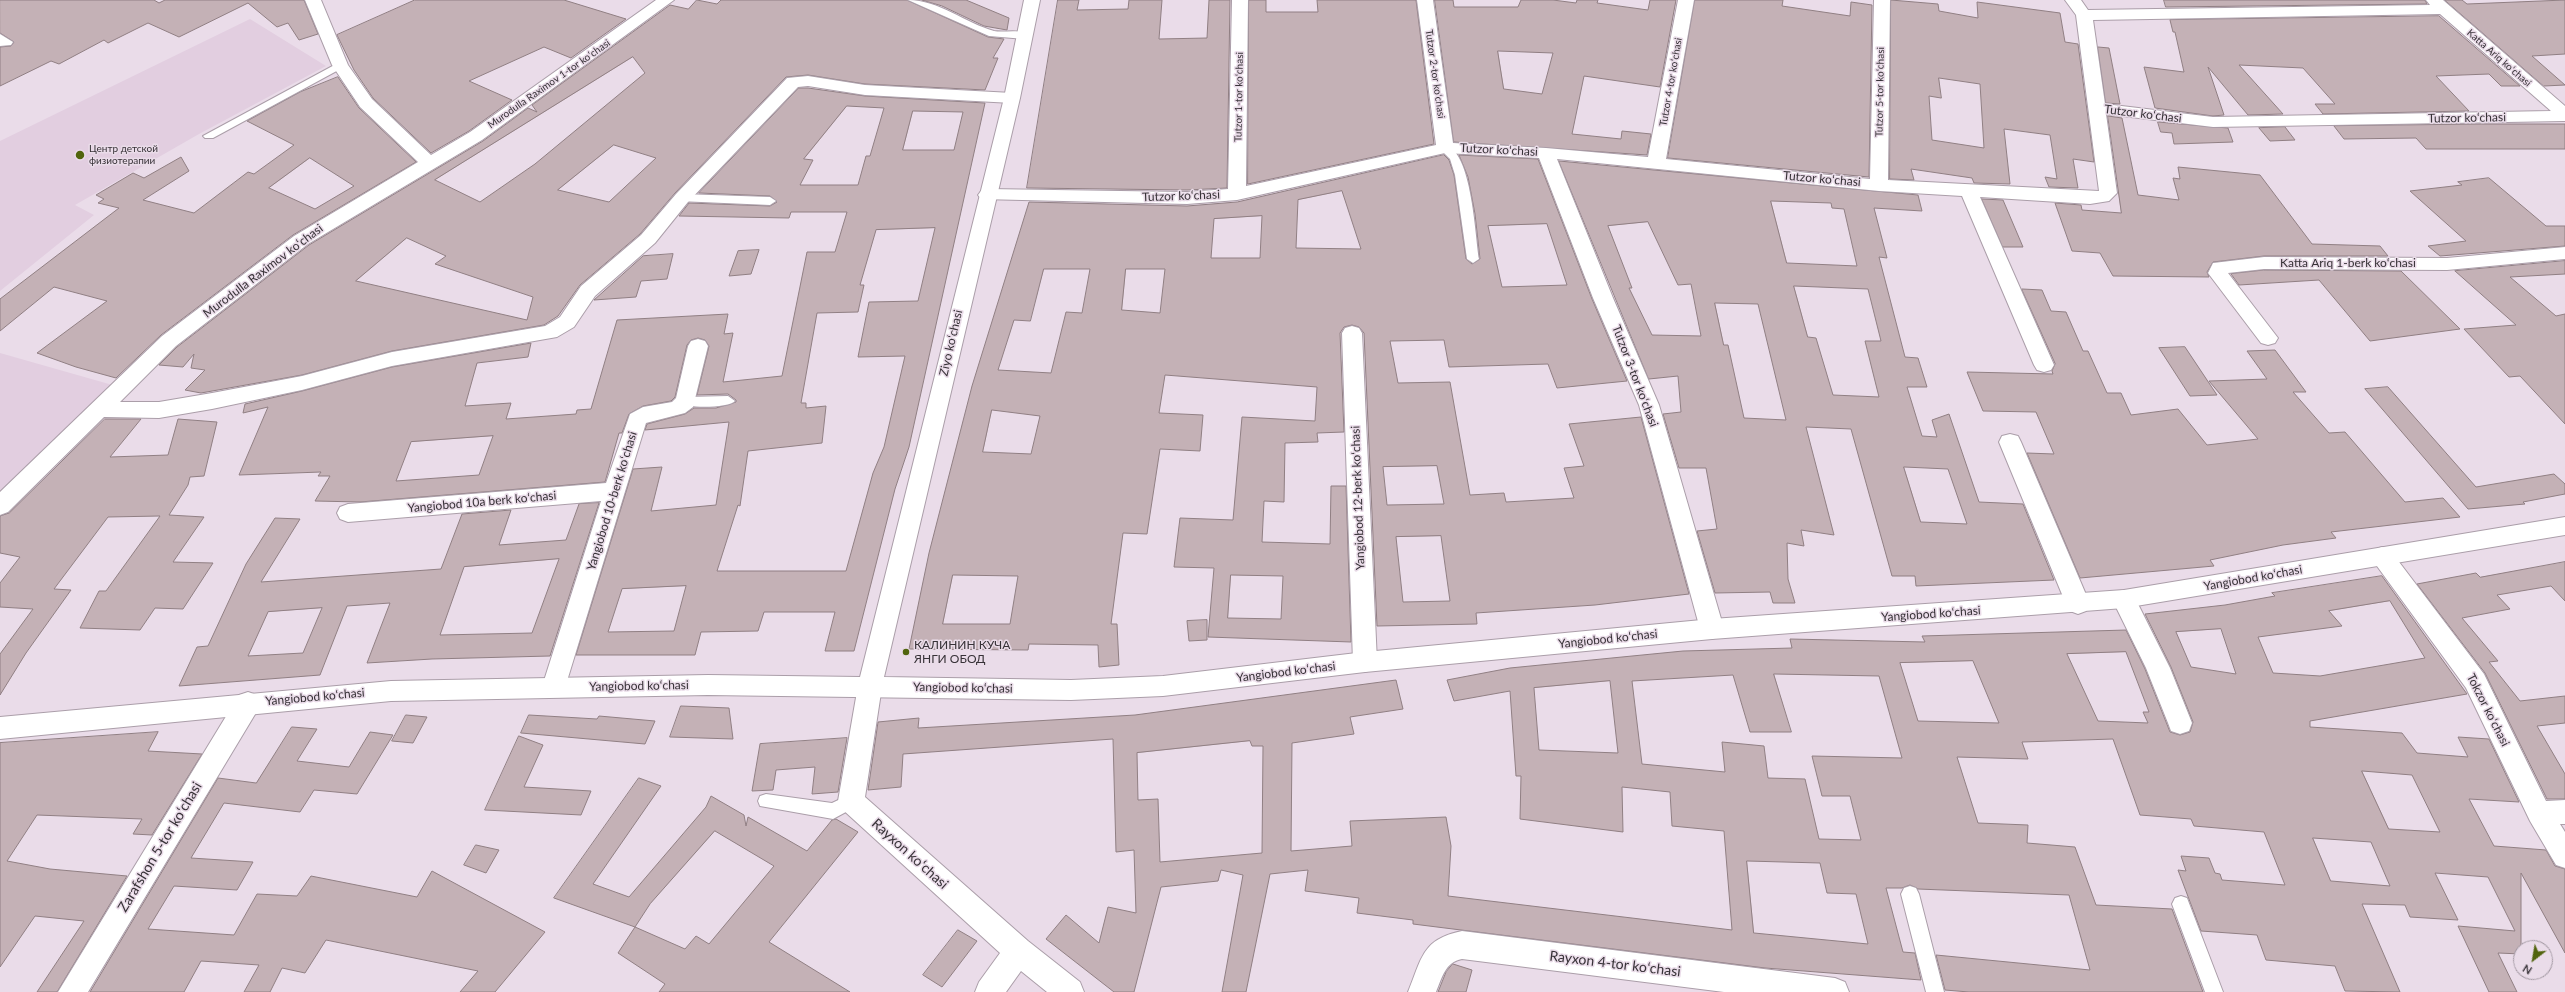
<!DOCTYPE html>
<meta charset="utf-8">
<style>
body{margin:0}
#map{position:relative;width:2565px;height:992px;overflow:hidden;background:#eadce9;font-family:Lato,sans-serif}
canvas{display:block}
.north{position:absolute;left:2513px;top:940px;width:40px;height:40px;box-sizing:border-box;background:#eadce9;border:1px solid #a298a2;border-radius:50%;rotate:211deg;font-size:11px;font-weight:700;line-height:16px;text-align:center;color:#373237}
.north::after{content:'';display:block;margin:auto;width:14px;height:18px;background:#51640d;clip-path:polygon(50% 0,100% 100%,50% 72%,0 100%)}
</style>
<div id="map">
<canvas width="2565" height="992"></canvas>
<div class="north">N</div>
</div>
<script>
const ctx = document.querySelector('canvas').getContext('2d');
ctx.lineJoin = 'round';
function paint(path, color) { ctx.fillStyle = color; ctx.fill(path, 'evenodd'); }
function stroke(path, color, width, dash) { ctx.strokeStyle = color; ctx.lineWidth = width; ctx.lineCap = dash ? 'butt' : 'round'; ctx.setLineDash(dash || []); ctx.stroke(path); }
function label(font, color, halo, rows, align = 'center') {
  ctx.font = font + ' Lato,sans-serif'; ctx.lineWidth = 3; ctx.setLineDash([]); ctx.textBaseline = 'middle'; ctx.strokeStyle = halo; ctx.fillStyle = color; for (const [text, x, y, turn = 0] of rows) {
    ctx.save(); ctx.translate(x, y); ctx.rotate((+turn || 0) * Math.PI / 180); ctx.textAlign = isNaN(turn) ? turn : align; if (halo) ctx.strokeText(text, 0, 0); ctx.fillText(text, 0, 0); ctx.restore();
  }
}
paint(new Path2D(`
 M250 19 326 66 199 134 75 205 94 215 0 291V141Z
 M0 353 116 386 0 493Z`), '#e2cee0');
const building = new Path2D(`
 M0 0H154L159 3 165 0H304L318 34 299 40 288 23 277 27 248 3 179 37 148 23 108 43 104 40 59 64 51 61 0 86V47L11 46 14 42 0 33Z
 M415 0H564L626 19 571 58 544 47 469 81 512 100 469 131 431 153 373 98 354 70 337 35Z
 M697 0 717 4 721 0H907L988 37 1004 39 993 58H998L985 90 865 84 808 75 786 77 675 193 640 234 580 285 558 316 544 325 392 351 302 375 201 393 185 390 205 370 191 368 194 354 183 367 159 365 177 347 309 245 483 141 528 108 537 112 532 105 670 5 688 9ZM633 57 645 73 535 164 480 202 435 180ZM614 145 656 158 609 202 558 190ZM407 238 446 256 435 264 533 297 527 320 356 281Z
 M922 0H966L1009 18 1007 30 984 26 942 6Z
 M1058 0H1079L1077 10 1128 9 1129 0H1162L1159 39 1207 38 1209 0H1230L1227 188 1187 190 1027 188Z
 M1249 0H1266V12H1318L1317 0H1416L1434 144 1248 184Z
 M1435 0H1453L1454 7H1518L1521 0H1553L1576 3 1577 0H1598L1597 3 1648 10 1650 0H1676L1660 87 1584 76 1572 134 1621 139 1622 131 1651 134 1647 155 1454 142ZM1498 51 1553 53 1542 94 1504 89Z
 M1695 0H1783L1782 6 1850 16 1851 2 1872 5 1869 177 1668 158Z
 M1891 0 1938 4 1939 11 1978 18 1977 2 2060 13 2065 42 2078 44 2094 162 2073 159 2078 188 2049 187 2045 177 2057 179 2050 135 2004 129 2010 184 1974 183 1972 178 1911 169 1914 180 1890 179ZM1939 78 1980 84 1984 148 1932 140 1929 96 1941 98Z
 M2164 0H2425L2427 4 2166 7Z
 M2445 0H2462L2467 4 2565 0V54L2532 56 2565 85 2544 86Z
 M2439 16 2520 86H2501L2489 74 2436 76 2469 111 2323 114 2315 104H2335L2303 68 2239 65 2283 114 2248 115 2208 67 2224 115 2213 116 2155 108 2144 67 2184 72 2175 32H2173L2170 20Z
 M2098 47 2109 48 2120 104 2106 103Z
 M338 77 359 108 416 162 293 235 161 335 116 378 76 367 37 353 107 301 54 287 0 331V299L119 208 98 203 104 199 96 195 133 173 144 178 181 157 189 171 143 200 194 213 248 172 254 174 294 145 247 121 300 92ZM310 158 354 186 315 209 269 188Z
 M799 88H808L865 96 985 103 909 447 895 489 854 651H825L835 612H764L758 631 701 632 695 655H576L633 469 662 467 651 511 716 505 729 422 645 430 647 424 685 414 694 408H716L736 402V400L728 394 697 395 709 346 705 340 698 338 691 340 687 345 675 397 671 401 643 406 629 414 622 433H619L605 482 360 502 315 501 330 476H318L321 472 239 475 268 407 243 413 245 404 302 391 392 367 531 343 528 357 477 363 465 406 511 403 506 419 576 414 577 410 591 409 617 320 728 314 724 334 733 333 723 382 782 376 807 252H835L847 212H791L789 218 679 216 689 203 770 206 777 202 770 196 699 193ZM847 106 884 108 870 156H866L858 185H800L813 160 804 159ZM913 111 963 112 954 150H903ZM935 228 918 301 869 302 858 357 905 356 884 447 873 473 846 571H717L738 505 740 506 748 451 822 443 826 406 806 408V403H801L817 313 858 312 864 285H860L876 230ZM493 436 479 475 396 481 411 442ZM686 586 674 631 608 632 622 589Z
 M2108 116 2122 118 2138 195 2179 200 2173 178 2180 179 2178 167 2260 175 2312 244 2380 246 2388 256H2264L2213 262 2207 272 2209 277 2113 276 2100 253 2072 251 2055 203 2081 205 2082 210 2121 213Z
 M2158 122 2228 128 2233 142 2174 144 2172 133 2161 132Z
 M2482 124H2565V149H2426L2416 138 2344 139 2334 126Z
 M2285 127 2295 140 2270 141 2259 128Z
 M1444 155 1449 160 1454 175 1466 259 1472 264 1480 259 1475 214 1468 177 1459 155 1538 159 1592 299 1627 381 1557 388 1548 364 1449 367 1444 340 1390 341 1398 383 1450 382 1470 495 1504 493 1506 502 1574 498 1564 468 1584 466 1569 424 1641 417 1689 594 1595 605 1476 613 1477 624 1377 626 1364 333 1359 327 1352 325 1344 327 1340 333 1344 432 1317 433 1318 442 1285 443 1284 502 1264 501 1262 542 1330 544 1331 486H1346L1351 642 1208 637 1214 568 1174 567 1180 518 1233 520 1242 417 1315 421 1317 387 1165 375 1159 413 1203 415 1200 451 1160 449 1147 534 1123 533 1111 624H1117L1119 665 1099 667 1098 645 1029 644 1028 650 909 649 929 553 972 386 1029 202 1187 206 1237 202ZM1342 191 1361 249 1296 248 1298 200ZM1262 216 1260 258H1211L1214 219ZM1547 224 1567 285 1502 287 1488 226ZM1044 269H1090L1082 313 1066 312 1051 373 998 370 1014 320 1030 321ZM1126 269H1165L1160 313 1122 310ZM992 410 1040 416 1031 454 983 452ZM1437 466 1444 504 1387 505 1383 467ZM1441 536 1450 601 1403 602 1396 537ZM953 575 1018 576 1010 624H943ZM1231 575 1283 576 1281 619 1228 618Z
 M1559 161 1918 195 1922 211 1874 208 1887 258 1879 257 1905 357 1918 358 1927 387H1907L1922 436 1937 437 1932 420 1949 414 1979 502 2023 504 2054 580 1916 586 1915 576H1892L1851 429 1806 427 1834 535 1801 530 1804 546 1787 543 1788 579 1795 603H1773L1770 592 1715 593 1697 531 1717 529 1706 468H1679L1663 414 1681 412 1678 376 1649 379ZM1771 201 1831 203 1832 208 1844 209 1857 266 1787 263ZM1648 222 1678 285 1691 284 1701 336 1652 335 1629 288H1632L1608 226ZM1794 286 1868 289 1881 341H1865L1879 397 1833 395 1816 338 1808 337ZM1715 303 1758 304 1786 420 1744 418 1728 345H1724ZM1904 467 1948 469 1967 524 1921 522Z
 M2489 178 2546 226H2565V246L2440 256 2428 246 2466 241 2410 191 2462 185 2458 182Z
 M1982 199 2003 200 2023 247H2003Z
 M759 250 751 274 729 276 738 251Z
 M673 254 667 279 641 281 636 297 594 300 643 256Z
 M2565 261V274L2510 277 2556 316 2565 314V424L2520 376 2509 377 2464 329 2516 325 2455 271Z
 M2264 270 2401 271 2460 329 2370 341 2319 280 2239 285 2231 274Z
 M2022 289 2042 290 2051 311 2066 312 2083 351H2088L2107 393H2121L2131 415 2178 409 2207 445 2258 439 2209 381 2267 379 2247 351 2275 350 2306 392H2293L2329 433 2345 432 2405 502 2443 498 2460 517 2331 532 2336 538 2283 545 2210 560 2214 566 2080 578 2027 453 2054 454 2036 412 1983 411 1967 372 2053 374 2052 371 2055 364Z
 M2185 347 2217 395 2190 396 2159 348Z
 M2388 387 2476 487 2554 474 2565 484V494L2523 502 2525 504 2468 509 2365 389Z
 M105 419H141L110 457 168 455 178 419 217 422 204 476 190 477 188 485 169 515 204 517 173 562 213 563 183 609 155 608 140 630 80 628 99 591H106L160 516 108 517 54 589 71 590 26 653 0 695V654L33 609 0 607V583L20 557 0 553V516L9 513Z
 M599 503 550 656 432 659 367 663 390 603 347 606 320 675 179 686 197 647 208 646 246 564 275 518 300 519 261 582 441 569 462 514 511 510 499 545 566 540 579 504ZM559 559 532 633 440 635 464 567ZM322 608 303 653 248 656 268 612Z
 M2565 562V601L2551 586 2497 595 2510 609 2462 618 2498 661 2489 662 2520 701 2565 696V723L2537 726 2565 774V799H2547L2485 673 2417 584 2476 573 2480 577Z
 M2382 576 2467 694 2310 721V727L2402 733 2417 753 2468 757 2458 737 2489 739 2519 802 2469 799 2494 846 2546 850 2555 866 2565 869V953L2521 873V954L2498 953 2517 992H2489L2458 926 2515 931 2488 877 2435 873 2458 920 2410 917 2405 905 2362 904 2400 992 2345 991 2335 966 2266 960 2257 935 2201 931 2178 870 2186 871 2181 856 2209 858 2215 873 2220 874 2222 880 2285 885 2264 832 2194 826 2191 819 2140 815 2113 739 2022 742 2028 759 1957 757 1978 823 2028 825 2027 843 2075 847 2096 905 2172 909 2203 992H1969L1945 990 1936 955 2090 970 2069 895 1918 889 1910 885 1902 888H1886L1903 952 1915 953 1921 980 1765 968 1413 924V920L1357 913 1359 898 1305 891 1308 870 1270 874 1246 992H1222L1243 875 1221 870 1218 881 1161 887 1134 992H1114L1046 939 1066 915 1099 943 1108 907 1136 913 1134 850 1116 852 1113 739 903 754 901 787 868 790 878 722 919 718 918 728 1135 715 1396 680 1403 709 1350 717 1354 734 1292 743 1291 851 1352 846 1350 821 1446 817 1451 846 1448 896 1732 930 1724 831 1672 826 1670 792 1622 787 1623 832 1520 819 1521 776H1516L1510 691 1454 701 1447 680 1510 668 1683 651 1792 648 1790 639 1925 642 1922 636 2126 630 2145 669 2170 732 2180 735 2190 732 2193 722 2171 667 2145 614 2225 605 2275 596 2272 593ZM2390 601 2425 658 2320 676 2273 673 2258 637 2342 626 2329 611ZM2221 629 2236 674 2191 667 2176 632ZM2126 652 2149 712H2143L2148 723 2098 721 2067 654ZM1973 661 1999 723 1918 721 1900 663ZM1774 674 1879 676 1902 758 1812 756 1822 796H1850L1861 840 1819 839 1805 779 1768 778 1764 746 1722 742 1725 772 1642 764 1632 681 1733 675 1750 732H1791ZM1610 681 1618 753 1539 750 1534 688ZM1250 741 1252 746H1263L1262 853 1160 862 1158 799 1138 800 1137 753ZM2362 771 2412 775 2440 832 2389 829ZM2313 838 2371 842 2390 886 2331 881ZM1747 861 1820 863 1827 893 1856 894 1868 944 1754 933Z
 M1207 620V640L1189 641 1187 621Z
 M681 706 729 708 733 739 670 737Z
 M406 715 427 717 413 743 392 741Z
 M529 715 597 719 599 716 655 721 645 744 521 733Z
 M292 727 317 729 297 761 349 767 370 732 393 735 357 794 314 790 300 812 224 803 191 858 253 862 237 890 174 886 148 929 234 935 257 894 297 896 311 876 417 897 432 871 545 932 495 992H460L478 971 326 940 305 973 282 968 270 992H244L259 965 201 961 184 992H90L218 778 256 783Z
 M158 732 148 751 202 754 152 835 133 834 142 819 37 815 7 861 50 869 127 876 57 992H37L84 921 35 916 0 967V743Z
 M519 736 543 745 524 787 591 791 581 815 485 810Z
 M847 738 838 792 812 794 815 767 776 770 773 790 752 791 760 744Z
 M639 778 661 786 593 884 629 897 706 807 711 796 744 815 746 826 748 817 807 851 832 820 836 819 858 832 769 942 850 992H659L665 984 618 953 635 927 554 898ZM715 831 774 866 709 944 696 936 685 949 635 927 650 904Z
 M476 845 499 850 486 873 464 865Z
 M958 930 977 941 942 987 923 975Z
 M1453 964 1472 970 1466 992H1438L1446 972Z`);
paint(building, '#c4b1b6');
stroke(building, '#907f83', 1);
const lane = new Path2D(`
 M908 0C939 0 965 23 994 31 1004 33 1023 28 1030 36L1025 39 989 36Z
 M340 62 344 63V67L213 138H205L203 136Z
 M1445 145C1472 151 1475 235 1479 259L1473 263 1467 259 1455 175 1450 159 1439 148Z
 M682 194 770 197 776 201 770 205 678 201 676 198Z
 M728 396 735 401C730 408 684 409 679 402L686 397Z
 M766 794 832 803 851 794 857 796 859 801 857 806 833 819 760 806 758 801 760 796Z
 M1910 886 1916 888 1919 894 1944 992H1926L1901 894 1904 888Z
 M2181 896 2187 898 2223 992H2205L2172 904 2175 898Z`);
const street = new Path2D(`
 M305 0H321L348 65 372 99 431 155 470 132 656 0H674L482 140 308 244 176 346 120 402H159L212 393 302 376 392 352 545 326 560 317 581 286 641 235 676 194 787 78 808 76 865 85 1012 93 1020 98 1012 103 865 95 808 86 798 87 688 202 655 243 595 296 574 327 557 337 392 366 302 390 212 409 159 418 104 417 8 512 0 515V492L162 336 294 236 418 162 360 107 332 65Z
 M1232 0H1248L1246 186 1436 145 1417 0H1433L1453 143 1546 148 1648 157 1678 0H1694L1666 159 1870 179 1874 0H1890L1888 180 2099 191 2076 15 2065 0H2081L2088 10 2430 5 2426 0H2443L2565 106V121L2213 127 2106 114 2117 193 2109 201 2090 204 1980 197 2054 365 2051 370 2044 372 2037 370 2034 365 1962 196 1879 191 1557 159 1613 298 1659 405 1724 629 1720 636 1712 639 1704 636 1700 629 1639 405 1593 298 1539 158 1445 153 1237 200 1187 204 981 199 978 195 981 191 987 189 1187 192 1228 189ZM2440 14 2551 111 2213 117 2105 104 2093 20Z
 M0 34 13 42 11 45 0 46Z
 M2565 247V259L2447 270 2264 269 2228 273 2278 338 2275 343 2268 345 2261 343 2208 273 2213 263 2264 257 2447 258Z
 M1352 326 1359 328 1362 333 1377 662 1374 669 1365 672 1356 669 1353 662 1342 333 1345 328Z
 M698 339 705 341 708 346 693 407 685 413 646 423 563 694 554 697 545 694 542 687 601 501 348 522 340 519 337 513 340 507 348 504 606 483 630 414 643 407 672 402 676 398 688 346 691 341Z
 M2010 434 2018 436 2021 442 2090 604 2086 611 2078 614 2070 611 2066 604 1999 442 2002 436Z
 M2382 547 2390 550 2484 674 2546 801 2565 800V824H2560L2565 832V868L2556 865 2530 821 2466 688 2374 562 2371 556 2374 550Z
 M2124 590 2132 592 2170 668 2192 723 2189 731 2180 734 2171 731 2168 723 2146 668 2112 599 2116 592Z
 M870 676 879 679 882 686 865 797 1028 941 1080 982 1084 992H1047L1021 971 1006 992H975L979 982 1000 953 842 809 838 801 858 686 861 679Z
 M248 692 257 695 260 703 257 711 88 992H58L239 695Z
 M1462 931 1835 978 1845 982 1849 992H1724L1462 959C1445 962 1442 978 1436 992H1408C1422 958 1422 939 1462 931Z`);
const secondary = new Path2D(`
 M1024 0H1040L1020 98 884 677 1071 680 1163 676 1365 652 1712 619 2124 590 2565 517V535L2124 608 1712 639 1365 672 1163 696 1071 700 708 695 391 701 0 739V717L391 681 708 675 860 677 1004 98Z`);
stroke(lane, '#ab9ea9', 2);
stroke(street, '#ab9ea9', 2);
stroke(secondary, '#ab9ea9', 2);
paint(lane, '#fff');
paint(street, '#fff');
paint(secondary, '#fff');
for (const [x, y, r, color] of [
 [80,155,5,"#51640d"],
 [906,652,4,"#51640d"]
]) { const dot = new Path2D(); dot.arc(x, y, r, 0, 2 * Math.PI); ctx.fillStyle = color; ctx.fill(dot); stroke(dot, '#eadce9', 1.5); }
label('10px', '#373237', '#eadce9', [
 ["Katta Ariq koʻchasi",2499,58,41],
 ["Tutzor 2-tor koʻchasi",1435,74,82],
 ["Tutzor 4-tor koʻchasi",1671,82,-80],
 ["Murodulla Raximov 1-tor koʻchasi",549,84,-35],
 ["Tutzor 5-tor koʻchasi",1880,92,-89],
 ["Tutzor 1-tor koʻchasi",1239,97,-89]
]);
label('10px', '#373237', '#eadce9', [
 ["Центр детской",89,149],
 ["физиотерапии",89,161]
], 'left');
label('12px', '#373237', '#eadce9', [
 ["Tutzor koʻchasi",2143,114,7],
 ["Tutzor koʻchasi",2467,118,-1],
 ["Tutzor koʻchasi",1499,150,3],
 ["Tutzor koʻchasi",1822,179,5],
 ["Tutzor koʻchasi",1181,196,-2],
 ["Katta Ariq 1-berk koʻchasi",2348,263],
 ["Murodulla Raximov koʻchasi",263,271,-37],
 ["Ziyo koʻchasi",951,343,-77],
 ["Tutzor 3-tor koʻchasi",1635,376,69],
 ["Yangiobod 12-berk koʻchasi",1358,498,-92],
 ["Yangiobod 10-berk koʻchasi",612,501,-73],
 ["Yangiobod 10a berk koʻchasi",482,502,-5],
 ["Yangiobod koʻchasi",2253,578,-10],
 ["Yangiobod koʻchasi",1931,614,-4],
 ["Yangiobod koʻchasi",1608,639,-6],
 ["Yangiobod koʻchasi",1286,672,-7],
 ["Yangiobod koʻchasi",639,686,-1],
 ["Yangiobod koʻchasi",963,688,1],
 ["Yangiobod koʻchasi",315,697,-5],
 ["Tokzor koʻchasi",2488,710,63]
]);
label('12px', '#373237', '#eadce9', [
 ["КАЛИНИН КУЧА",914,645],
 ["ЯНГИ ОБОД",914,659]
], 'left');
label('14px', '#373237', '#eadce9', [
 ["Zarafshon 5-tor koʻchasi",160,847,-59],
 ["Rayxon koʻchasi",910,854,42],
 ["Rayxon 4-tor koʻchasi",1615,964,7]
]);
</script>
